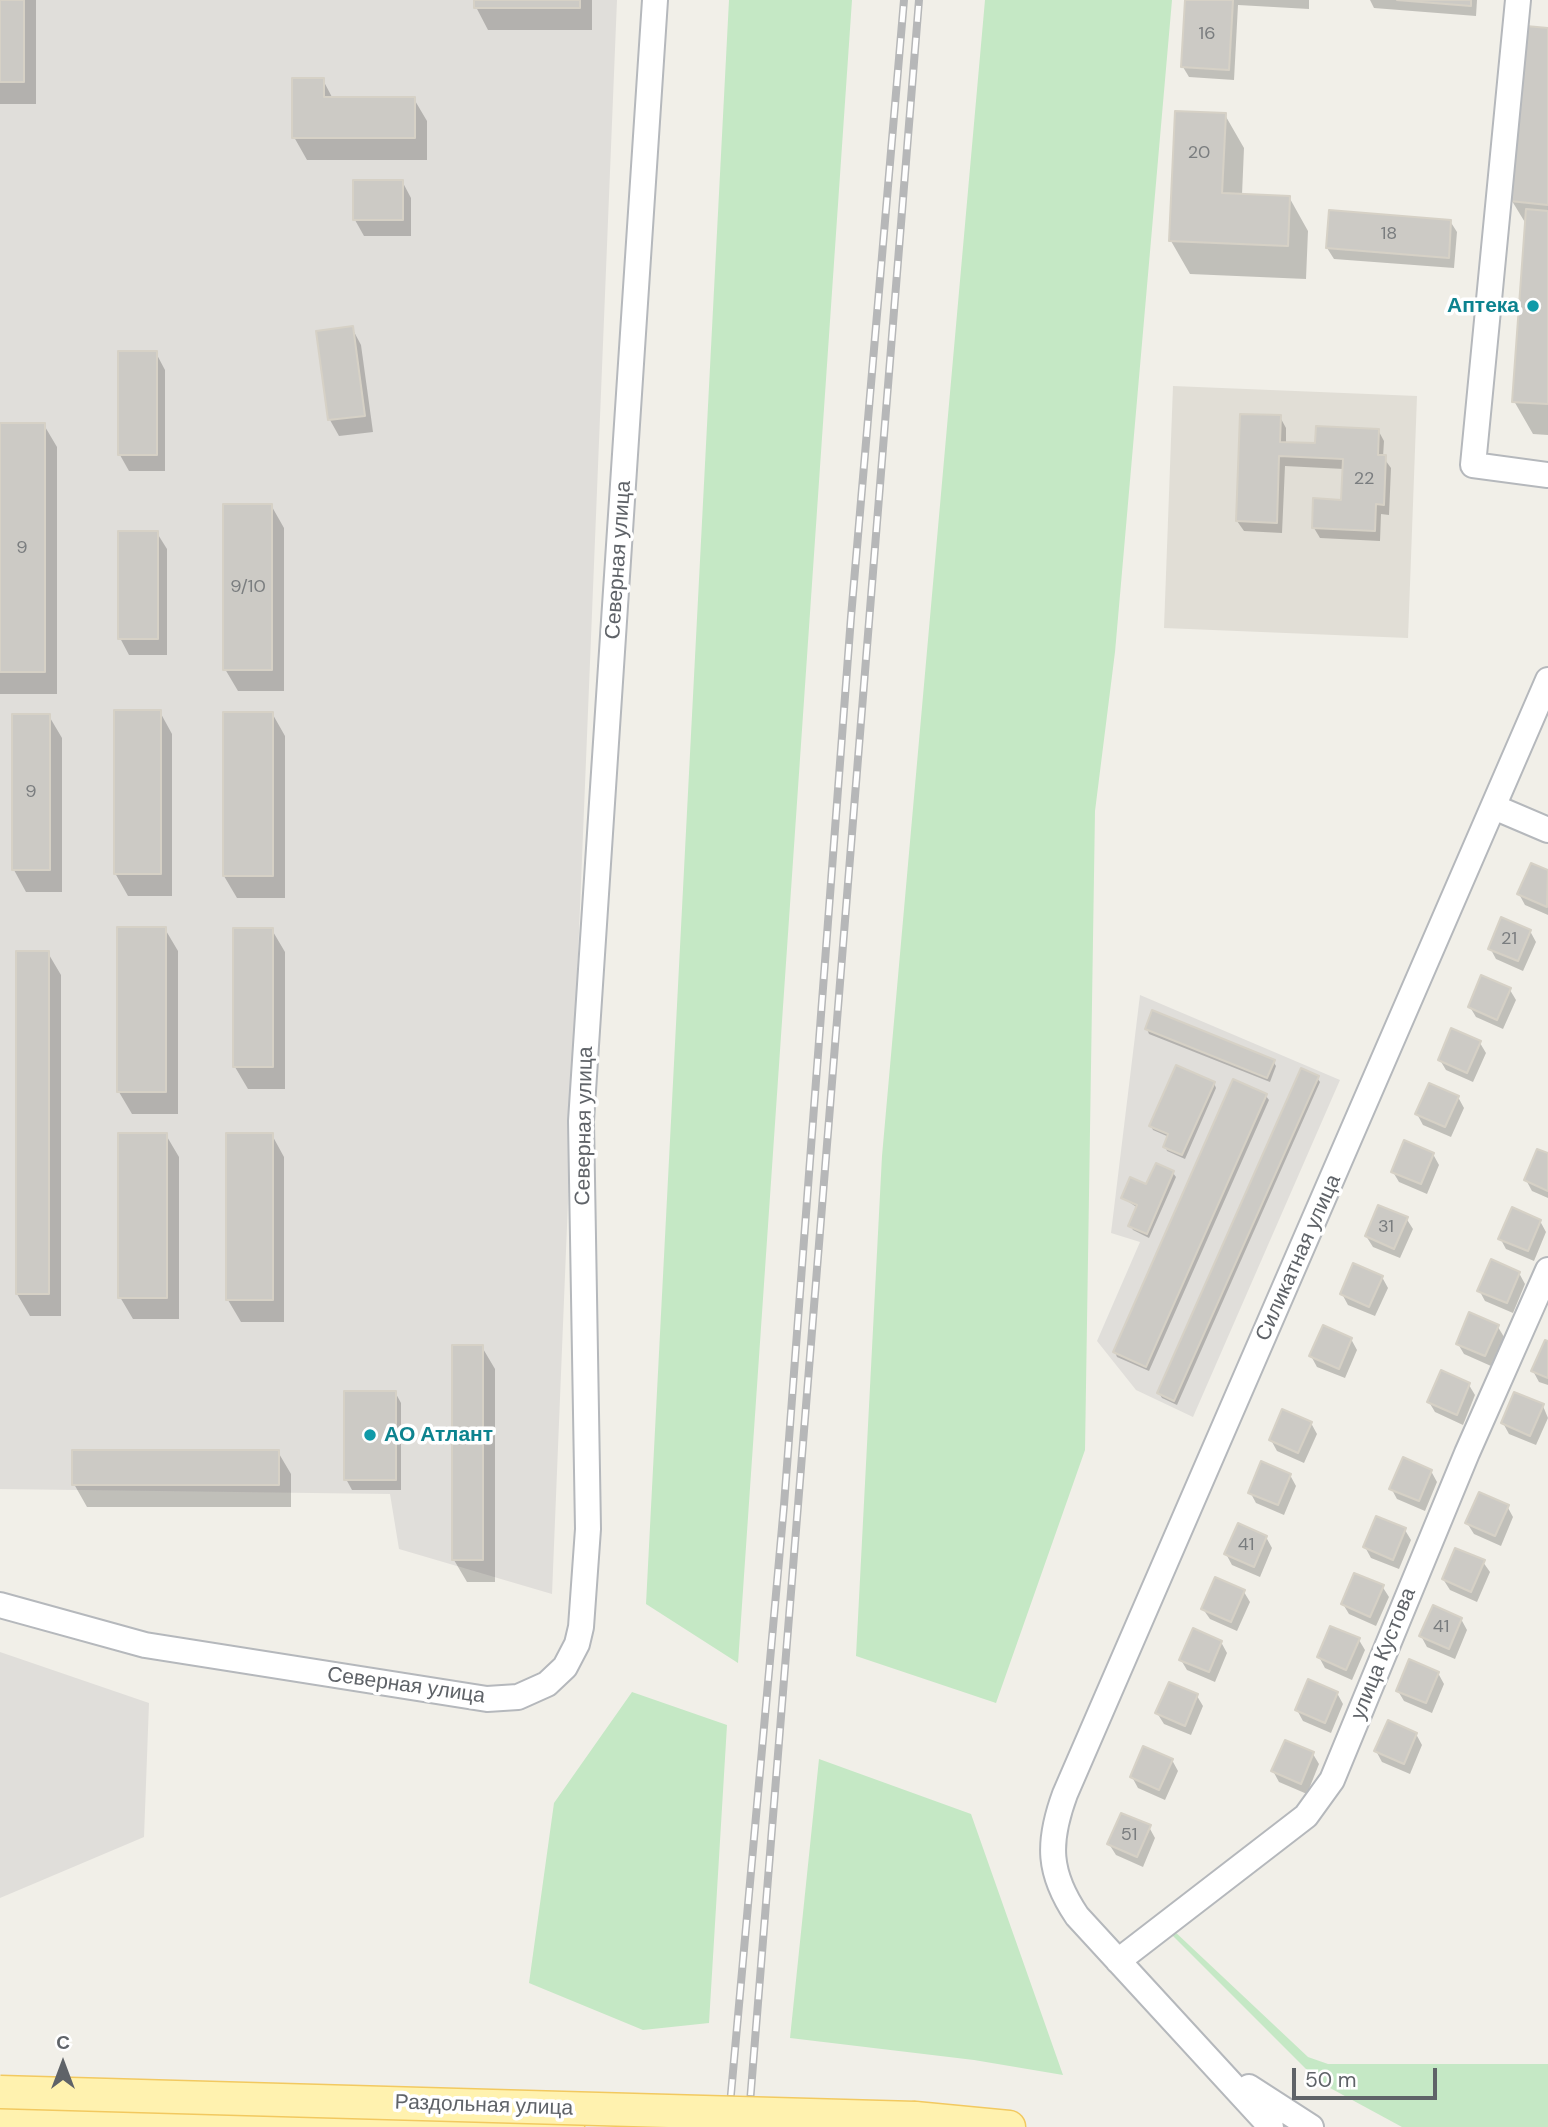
<!DOCTYPE html>
<meta charset="utf-8">
<style>
body{margin:0}
#map{position:relative;width:1548px;height:2127px;overflow:hidden;background:#f1efe8;font-family:"DM Sans",sans-serif}
canvas{display:block}
.north{position:absolute;left:28px;top:2029px;width:70px;height:70px;-webkit-text-stroke:5px #fff;paint-order:stroke;rotate:0deg;font-size:19px;font-weight:700;line-height:28px;text-align:center;color:#5f6368}
.north::after{content:'';display:block;margin:auto;width:24px;height:32px;background:#5f6368;clip-path:polygon(50% 0,100% 100%,50% 72%,0 100%)}
.scale{position:absolute;left:1292px;top:2068px;width:145px;height:32px;box-sizing:border-box;border:4px solid #5f6368;border-top:0;padding-left:9px;font-size:21px;line-height:24px;white-space:nowrap;color:#5f6368;-webkit-text-stroke:5px #fff;paint-order:stroke}
</style>
<div id="map">
<canvas width="1548" height="2127"></canvas>
<div class="north">С</div>
<div class="scale">50 m</div>
</div>
<script>
const ctx = document.querySelector('canvas').getContext('2d');
ctx.lineJoin = 'round';
function paint(path, color) { ctx.fillStyle = color; ctx.fill(path, 'evenodd'); }
function stroke(path, color, width, dash) { ctx.strokeStyle = color; ctx.lineWidth = width; ctx.lineCap = dash ? 'butt' : 'round'; ctx.setLineDash(dash || []); ctx.stroke(path); }
function label(font, color, halo, rows, align = 'center') {
  ctx.font = font + ' "DM Sans",sans-serif'; ctx.lineWidth = 7; ctx.setLineDash([]); ctx.textBaseline = 'middle'; ctx.strokeStyle = halo; ctx.fillStyle = color; for (const [text, x, y, turn = 0] of rows) {
    ctx.save(); ctx.translate(x, y); ctx.rotate((+turn || 0) * Math.PI / 180); ctx.textAlign = isNaN(turn) ? turn : align; if (halo) ctx.strokeText(text, 0, 0); ctx.fillText(text, 0, 0); ctx.restore();
  }
}
paint(new Path2D(`
 M0 0H617L552 1594 399 1549 390 1494 0 1489Z
 M1140 995 1340 1080 1193 1417 1136 1390 1097 1341 1140 1242 1111 1233Z
 M0 1652 149 1703 144 1837 0 1898Z`), '#e0deda');
paint(new Path2D(`
 M1173 386 1417 396 1408 638 1164 628Z`), '#e1ded6');
paint(new Path2D(`
 M729 0H852L738 1663 646 1604Z
 M985 0H1172L1115 652 1095 811 1085 1450 996 1703 856 1656 882 1156Z
 M632 1692 727 1725 709 2023 643 2030 529 1983 554 1803Z
 M819 1759 971 1814 1063 2075 974 2060 790 2038Z
 M1172 1929 1308 2057 1328 2064H1548V2127H1402L1319 2082 1169 1932Z`), '#c5e8c5');
paint(new Path2D(`
 M0 0H36V104H0Z
 M476 0H592V30H488L476 7Z
 M1187 0H1309V9L1238 5 1234 80 1189 77 1183 67Z
 M1370 0H1477L1476 16 1374 8Z
 M1548 30V435L1533 434 1514 401 1526 224 1512 201Z
 M323 80 333 99H414L427 121V160H307L294 137Z
 M1225 115 1244 148 1242 195 1289 197 1308 231 1306 279 1190 274 1171 241Z
 M402 181 411 198V236H364L355 220Z
 M1450 221 1457 232 1454 268 1334 259 1327 248Z
 M352 328 361 345 373 432 339 436 330 420Z
 M156 353 165 370V471H129L120 455Z
 M1280 417 1286 428V444L1317 445 1378 430 1384 441 1383 457 1391 468 1389 515 1381 514 1380 541 1320 538 1314 528 1343 501 1344 469 1285 466 1282 533 1244 531 1237 521Z
 M0 425H44L57 447V694H0Z
 M271 505 284 528V691H238L225 669Z
 M157 533 167 549V655H129L120 638Z
 M160 712 172 734V896H128L115 873Z
 M272 713 285 736V898H237L224 876Z
 M49 716 62 738V892H26L14 870Z
 M1532 865 1548 872V915L1525 905 1519 894Z
 M165 929 178 951V1114H132L119 1092Z
 M272 930 285 952V1089H248L235 1067Z
 M1530 931 1536 942 1523 971 1496 959 1490 948Z
 M48 953 61 975V1316H30L17 1294Z
 M1510 990 1516 1000 1503 1029 1476 1017 1470 1007Z
 M1147 1029 1273 1061 1276 1066 1270 1082 1149 1034Z
 M1480 1043 1486 1053 1473 1082 1446 1070 1440 1060Z
 M1317 1078 1320 1082 1177 1405 1162 1398 1159 1393Z
 M1214 1083 1216 1088 1185 1159 1167 1151 1165 1146 1169 1137 1153 1130 1151 1126Z
 M1266 1096 1269 1100 1149 1371 1117 1357 1115 1352Z
 M1458 1097 1464 1108 1451 1137 1423 1125 1417 1114Z
 M166 1135 179 1157V1319H133L120 1297Z
 M272 1135 284 1157V1322H241L228 1300Z
 M1433 1154 1439 1165 1427 1194 1399 1182 1393 1172Z
 M1548 1155V1198L1532 1191 1526 1180Z
 M1173 1173 1176 1177 1149 1238 1133 1230 1130 1225 1138 1208 1123 1198Z
 M1406 1218 1413 1229 1400 1258 1373 1247 1366 1236Z
 M1540 1221 1546 1232 1534 1261 1506 1249 1500 1238Z
 M1519 1273 1525 1284 1513 1313 1485 1301 1479 1290Z
 M1382 1277 1388 1288 1375 1316 1348 1305 1342 1294Z
 M1498 1327 1504 1337 1491 1366 1464 1354 1458 1344Z
 M1351 1339 1357 1350 1345 1378 1317 1367 1311 1356Z
 M1548 1343V1385L1539 1382 1533 1371Z
 M482 1347 495 1369V1582H467L454 1560Z
 M1442 1373 1469 1385 1475 1395 1463 1425 1435 1412 1429 1402Z
 M395 1392 401 1403V1490H352L346 1479Z
 M1543 1406 1548 1418 1536 1445 1509 1434 1503 1423Z
 M1311 1423 1317 1434 1304 1463 1277 1451 1271 1440Z
 M278 1452 291 1474V1507H87L74 1484Z
 M1431 1471 1437 1482 1425 1511 1397 1499 1391 1488Z
 M1290 1475 1296 1486 1284 1515 1256 1503 1250 1492Z
 M1507 1506 1513 1517 1501 1546 1474 1534 1467 1523Z
 M1405 1530 1411 1540 1399 1569 1371 1558 1365 1547Z
 M1266 1537 1272 1548 1260 1577 1232 1565 1226 1554Z
 M1483 1562 1490 1572 1477 1602 1450 1590 1443 1579Z
 M1382 1586 1389 1597 1376 1626 1349 1614 1343 1604Z
 M1244 1592 1250 1602 1237 1631 1210 1619 1203 1609Z
 M1461 1619 1467 1630 1455 1659 1427 1647 1421 1636Z
 M1359 1640 1365 1650 1352 1680 1325 1668 1319 1657Z
 M1221 1642 1227 1653 1215 1682 1187 1670 1181 1660Z
 M1438 1673 1444 1684 1432 1713 1404 1701 1398 1691Z
 M1337 1693 1343 1704 1331 1733 1303 1721 1297 1710Z
 M1197 1696 1203 1706 1191 1735 1164 1724 1157 1713Z
 M1416 1734 1422 1745 1410 1774 1382 1762 1376 1751Z
 M1313 1754 1319 1764 1307 1794 1279 1782 1273 1771Z
 M1172 1760 1178 1771 1165 1800 1138 1788 1132 1777Z
 M1149 1827 1155 1838 1143 1867 1116 1855 1109 1844Z`), '#0003');
const building = new Path2D(`
 M0 0H24V82H0Z
 M474 0H580V8H474Z
 M1185 0H1233L1229 70 1181 67Z
 M1397 0H1471V6Z
 M1526 26 1548 28V205L1510 201Z
 M292 78H324V97H415V138H292Z
 M1175 111 1226 113 1222 193 1290 196 1288 246 1169 241Z
 M353 180H403V220H353Z
 M1526 209 1548 211V404L1512 402Z
 M1329 210 1451 220 1449 258 1326 248Z
 M353 326 365 416 328 420 316 331Z
 M118 351H157V455H118Z
 M1240 414 1281 415 1280 442 1315 443 1316 426 1379 429 1378 455H1386L1384 505 1376 504 1375 531 1312 528 1313 498 1341 500 1343 459 1279 456 1277 523 1236 521Z
 M0 423H45V672H0Z
 M223 504H272V670H223Z
 M118 531H158V639H118Z
 M114 710H161V874H114Z
 M223 712H273V876H223Z
 M12 714H50V870H12Z
 M1531 863 1548 870 1547 907 1517 894Z
 M1501 917 1531 930 1518 961 1488 949Z
 M117 927H166V1092H117Z
 M233 928H273V1067H233Z
 M16 951H49V1294H16Z
 M1481 975 1511 988 1497 1020 1468 1007Z
 M1152 1010 1275 1060 1267 1078 1145 1029Z
 M1451 1028 1481 1041 1467 1073 1438 1060Z
 M1176 1065 1215 1082 1182 1155 1163 1147 1168 1134 1149 1126Z
 M1301 1068 1319 1076 1174 1401 1157 1393Z
 M1233 1079 1267 1094 1146 1367 1113 1352Z
 M1429 1083 1459 1096 1445 1127 1415 1114Z
 M118 1133H167V1298H118Z
 M226 1133H273V1300H226Z
 M1404 1140 1434 1153 1421 1184 1391 1172Z
 M1537 1149 1548 1153V1191L1524 1180Z
 M1156 1163 1174 1171 1147 1234 1128 1226 1137 1205 1121 1198 1130 1177 1146 1184Z
 M1378 1205 1408 1217 1394 1249 1365 1236Z
 M1512 1207 1541 1220 1528 1251 1498 1239Z
 M1491 1259 1520 1272 1507 1303 1477 1291Z
 M1353 1263 1383 1276 1369 1307 1340 1294Z
 M1469 1312 1499 1325 1485 1356 1456 1344Z
 M1323 1325 1352 1338 1339 1369 1309 1356Z
 M1545 1340 1548 1341V1378L1531 1371Z
 M452 1345H483V1560H452Z
 M1441 1370 1470 1383 1457 1415 1427 1402Z
 M344 1391H396V1480H344Z
 M1514 1392 1544 1404 1530 1436 1501 1423Z
 M1282 1409 1312 1422 1298 1453 1269 1440Z
 M72 1450H279V1485H72Z
 M1403 1457 1432 1470 1419 1501 1389 1489Z
 M1261 1461 1291 1474 1278 1505 1248 1493Z
 M1479 1492 1509 1505 1495 1536 1465 1523Z
 M1376 1516 1406 1528 1393 1560 1363 1547Z
 M1238 1523 1267 1536 1254 1567 1224 1554Z
 M1455 1548 1485 1560 1471 1592 1442 1579Z
 M1354 1573 1384 1585 1370 1617 1341 1604Z
 M1215 1577 1245 1590 1231 1622 1201 1609Z
 M1433 1605 1462 1618 1449 1649 1419 1636Z
 M1330 1626 1360 1638 1346 1670 1317 1657Z
 M1193 1628 1222 1641 1209 1672 1179 1660Z
 M1409 1659 1439 1672 1426 1703 1396 1691Z
 M1308 1679 1338 1692 1325 1723 1295 1710Z
 M1169 1682 1198 1694 1185 1726 1155 1713Z
 M1388 1720 1417 1733 1404 1764 1374 1751Z
 M1285 1740 1314 1752 1301 1784 1271 1771Z
 M1143 1746 1173 1759 1159 1790 1130 1777Z
 M1121 1813 1151 1825 1137 1857 1107 1844Z`);
paint(building, '#cccac5');
stroke(building, '#d6d1c6', 2);
const minor = new Path2D(`
 M1518 0 1473 465 1548 475
 M1494 807 1548 830
 M0 1605 145 1645 487 1699 518 1697 547 1684 565 1667 577 1644 581 1627 588 1529 581 1121 655 0
 M1118 1961 1306 1816 1332 1780 1467 1453 1548 1270
 M1249 2087 1311 2127
 M1271 2127 1077 1916C1048 1873 1047 1843 1065 1794L1548 680`);
const major = new Path2D(`
 M0 2115 568 2127
 M915 2118 1009 2127`);
stroke(minor, '#b5b8bc', 28);
stroke(major, '#f2c960', 35);
stroke(minor, '#fff', 24);
stroke(major, '#fff2af', 32);
const rail = new Path2D(`
 M728 2127 784 1505 851 617 904 0
 M748 2127 919 0`);
stroke(rail, '#b6b7b8', 8);
stroke(rail, '#fff', 5, [16]);
const majorBridge = new Path2D(`
 M0 2092 915 2118`);
stroke(majorBridge, '#f2c960', 35, []);
stroke(majorBridge, '#fff2af', 32);
for (const [x, y, r, color] of [
 [1533,306,7,"#0f9aa8"],
 [370,1435,7,"#0f9aa8"]
]) { const dot = new Path2D(); dot.arc(x, y, r, 0, 2 * Math.PI); ctx.fillStyle = color; ctx.fill(dot); stroke(dot, '#fff', 2.5); }
label('18px', '#7a7d7f', null, [
 ["16",1207,34],
 ["20",1199,153],
 ["18",1389,234],
 ["22",1364,479],
 ["9",22,548],
 ["9/10",248,587],
 ["9",31,792],
 ["21",1509,939],
 ["31",1386,1227],
 ["41",1246,1545],
 ["41",1441,1627],
 ["51",1129,1835]
]);
label('bold 21px', '#0d838f', '#fff', [
 ["Аптека",1519,306],
 ["АО Атлант",384,1435,"left"]
], 'right');
label('21px', '#5f6368', '#fff', [
 ["Северная улица",619,560,-86],
 ["Северная улица",585,1126,-89],
 ["Силикатная улица",1299,1258,-66],
 ["улица Кустова",1384,1654,-68],
 ["Северная улица",406,1686,8],
 ["Раздольная улица",484,2106,2]
]);
</script>
